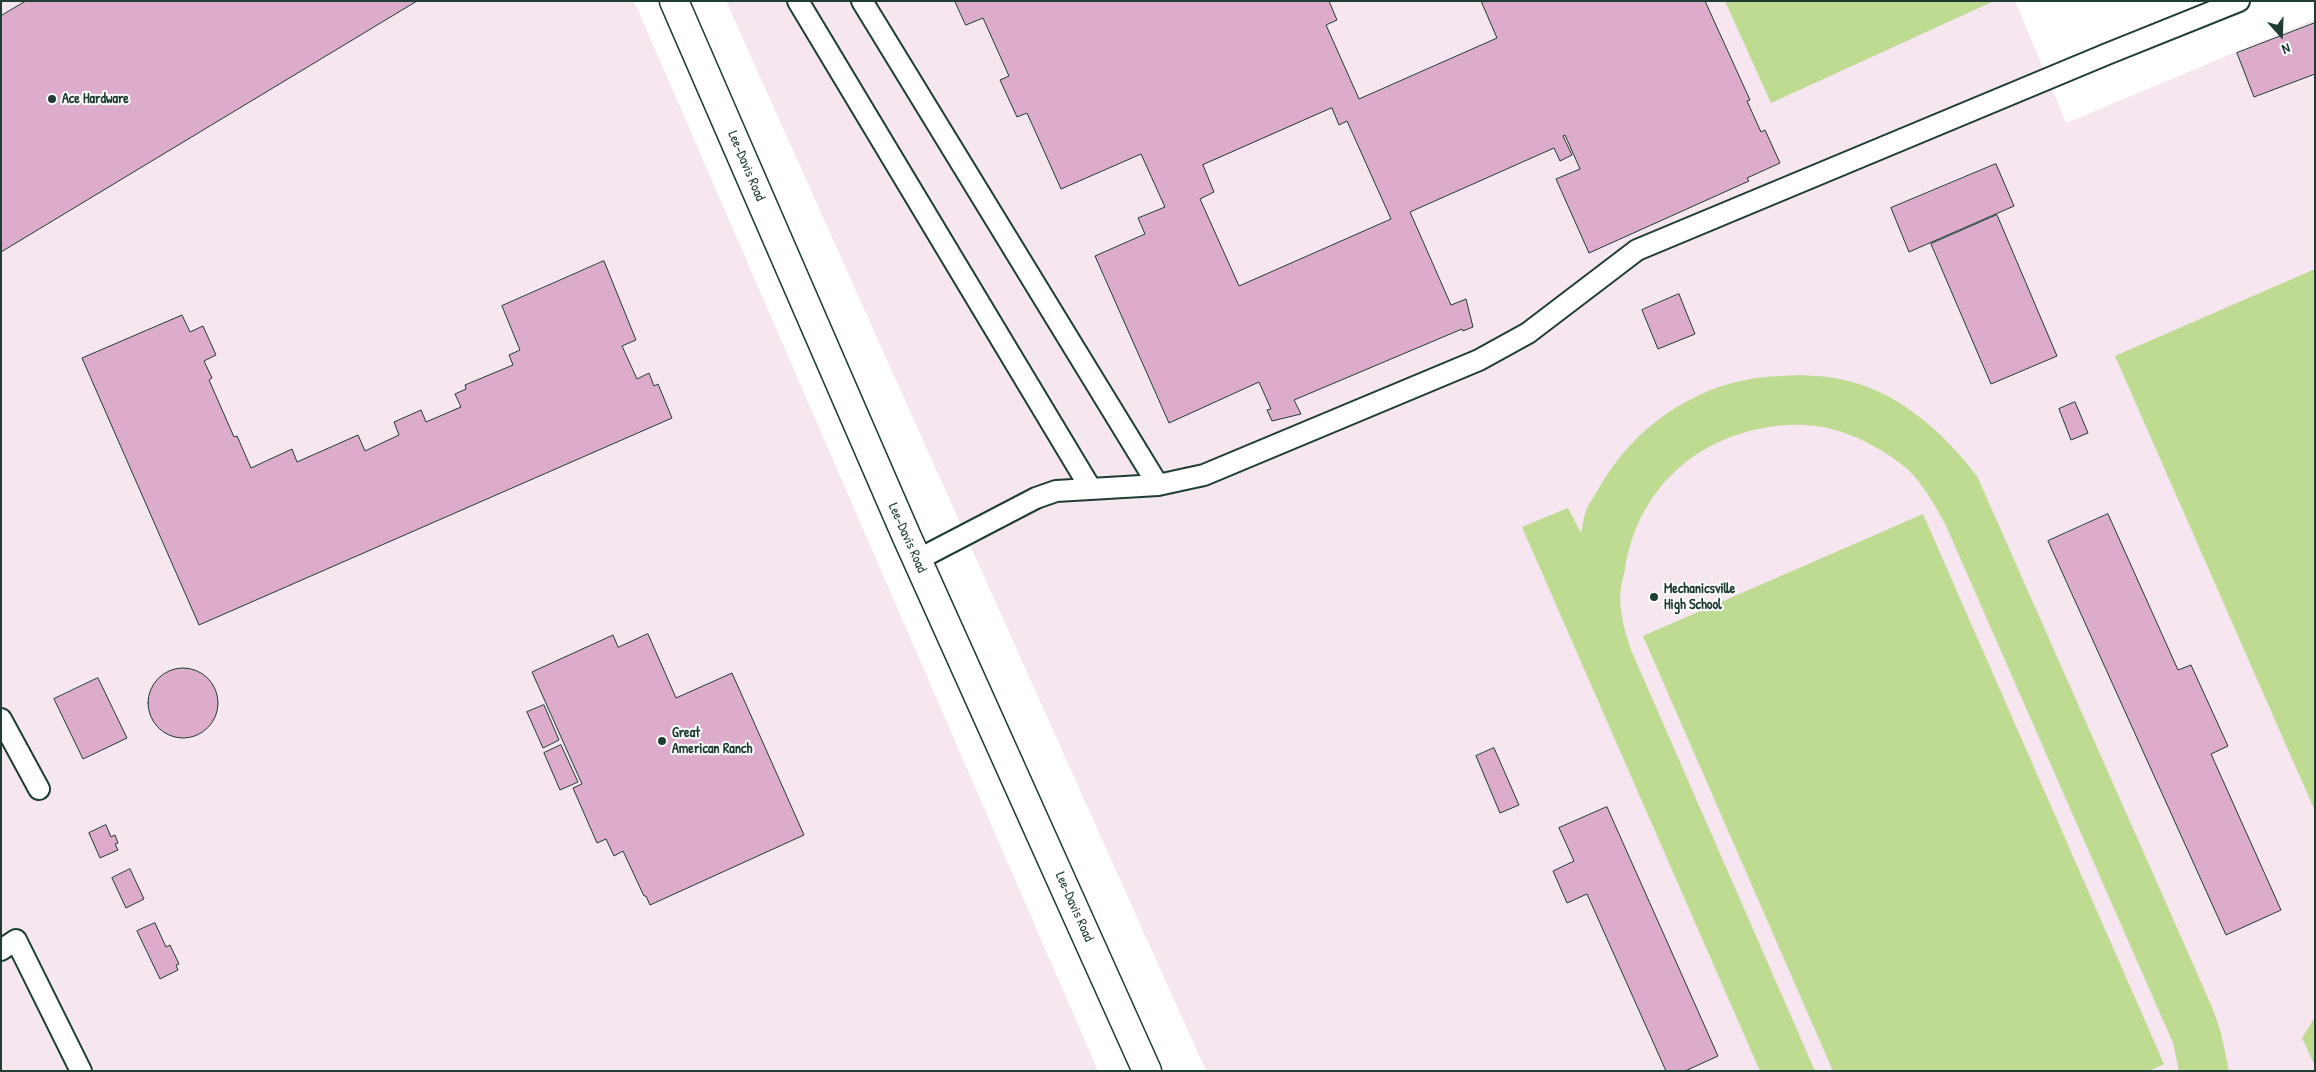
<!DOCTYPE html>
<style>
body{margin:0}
#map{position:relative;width:2316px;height:1072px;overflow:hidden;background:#fff;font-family:"Patrick Hand",sans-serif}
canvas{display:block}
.frame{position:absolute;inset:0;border:2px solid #1f3d34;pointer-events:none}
.north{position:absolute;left:2256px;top:10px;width:50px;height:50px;-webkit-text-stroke:4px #fff;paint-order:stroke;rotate:160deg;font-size:14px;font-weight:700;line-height:20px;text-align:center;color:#1f3d34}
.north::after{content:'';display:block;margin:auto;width:18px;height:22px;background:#1f3d34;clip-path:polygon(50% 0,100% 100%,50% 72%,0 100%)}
</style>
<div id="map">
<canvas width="2316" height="1072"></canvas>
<div class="frame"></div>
<div class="north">N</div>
</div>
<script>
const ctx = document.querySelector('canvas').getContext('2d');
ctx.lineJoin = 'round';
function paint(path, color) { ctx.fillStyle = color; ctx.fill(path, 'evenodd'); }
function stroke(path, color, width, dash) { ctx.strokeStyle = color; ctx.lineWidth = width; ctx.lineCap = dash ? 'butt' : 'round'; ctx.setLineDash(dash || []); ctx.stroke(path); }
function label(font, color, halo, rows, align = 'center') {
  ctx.font = font + ' "Patrick Hand",sans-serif'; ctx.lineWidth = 4; ctx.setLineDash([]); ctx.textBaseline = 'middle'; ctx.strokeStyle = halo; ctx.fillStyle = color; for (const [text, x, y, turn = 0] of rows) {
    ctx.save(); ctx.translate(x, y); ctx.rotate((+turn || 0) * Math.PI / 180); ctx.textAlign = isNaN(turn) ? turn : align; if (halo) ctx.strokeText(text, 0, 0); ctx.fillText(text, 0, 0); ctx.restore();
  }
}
paint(new Path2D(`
 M1 1H634L1098 1071H1Z
 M726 1H2015L2066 123 2315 19V1071H1206Z`), '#f5e6ef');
paint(new Path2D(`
 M1725 1H1994L1771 103Z
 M2315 269V811L2115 356Z
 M1801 375C1814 376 1827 376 1839 379 1896 389 1943 432 1977 476L2212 1007 2221 1033 2229 1071H2179L2173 1043 1947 528C1938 510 1928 493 1915 477 1902 462 1883 451 1866 442 1834 425 1798 421 1763 428 1689 442 1637 494 1625 569 1623 577 1621 586 1620 595 1620 614 1625 632 1631 650L1815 1071H1760L1522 527 1568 508 1581 533C1583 526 1583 518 1586 511 1589 503 1595 495 1599 488 1627 439 1669 404 1722 386 1748 377 1775 376 1801 375Z
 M1923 514 2164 1064 2149 1071H1833L1643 636Z
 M2315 1017V1066L2302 1038Z`), '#bfda91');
const building = new Path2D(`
 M26 1H417L1 252V16Z
 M955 1H1329L1337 20 1326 25 1359 99 1497 38 1481 1H1705L1750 100 1747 101 1761 132 1765 130 1780 163 1747 178 1749 181 1589 253 1556 179 1580 169 1565 135 1563 136 1572 155 1560 161 1554 148 1410 212 1451 305 1466 299 1473 327 1463 331 1462 329 1294 400 1301 414 1272 421 1267 410 1271 409 1259 382 1169 423 1095 256 1145 234 1138 218 1165 207 1141 154 1061 189 1027 113 1017 117 1000 80 1009 76 983 18 966 25ZM1332 108 1339 125 1347 121 1391 219 1239 286 1200 199 1214 192 1203 165Z
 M2315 23V74L2254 97 2237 53Z
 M1996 164 2014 206 1909 252 1891 208Z
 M1997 215 2057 356 1991 384 1931 244Z
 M604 261 636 340 622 346 637 379 649 373 654 386 658 384 672 418 199 625 82 358 182 315 190 332 203 326 216 355 204 361 212 378 209 380 234 437 237 436 251 468 292 449 297 462 358 435 365 451 399 435 394 422 421 410 426 422 461 407 455 394 466 389 465 385 513 365 509 355 520 350 502 306Z
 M1679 294 1695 334 1658 349 1642 310Z
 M2075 402 2088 433 2071 440 2059 409Z
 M2108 514 2178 670 2191 665 2228 746 2211 754 2281 910 2226 935 2048 541Z
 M648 634 676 698 732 673 804 835 650 905 646 896H644L623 851 614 856 606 839 597 843 573 788 582 784 532 672 613 635 618 647Z
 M148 703a35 35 0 1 1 70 0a35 35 0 1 1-70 0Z
 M98 678 127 738 83 759 54 699Z
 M544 705 559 740 543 748 527 712Z
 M561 745 578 782 560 790 544 753Z
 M1494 748 1519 805 1500 813 1476 756Z
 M1607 807 1718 1056 1685 1071H1666L1587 894 1567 903 1553 871 1574 861 1559 828Z
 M106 825 111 837 115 835 118 843 115 844 118 850 100 858 89 833Z
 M130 869 144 899 126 908 112 878Z
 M155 923 166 947 170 945 179 964 176 965 178 970 160 979 137 931Z`);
paint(building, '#deaccb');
stroke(building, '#1f3d34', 1);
const lane = new Path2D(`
 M798 1 1091 489
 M862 1 1158 485
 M917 560 1036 498 1056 491 1158 485 1204 475 1479 360 1528 333 1637 250 2107 54 2239 1
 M1 719 39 789
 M1 950 16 940 81 1071`);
const secondary = new Path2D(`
 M674 1 906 535 1147 1071`);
stroke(lane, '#1f3d34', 24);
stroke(secondary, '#1f3d34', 31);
stroke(lane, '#fff', 20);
stroke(secondary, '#fff', 28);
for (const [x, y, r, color] of [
 [52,99,5,"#1f3d34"],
 [1654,597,5,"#1f3d34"],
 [662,741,5,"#1f3d34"]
]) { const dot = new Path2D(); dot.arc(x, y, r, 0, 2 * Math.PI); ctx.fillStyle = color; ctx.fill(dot); stroke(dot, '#fff', 2); }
label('bold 14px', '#1f3d34', '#fff', [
 ["Ace Hardware",62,99],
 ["Mechanicsville",1664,589],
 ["High School",1664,605],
 ["Great",672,733],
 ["American Ranch",672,749]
], 'left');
label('14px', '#1f3d34', '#fff', [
 ["Lee-Davis Road",746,166,67],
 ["Lee-Davis Road",907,538,66],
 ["Lee-Davis Road",1074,907,66]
]);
</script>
